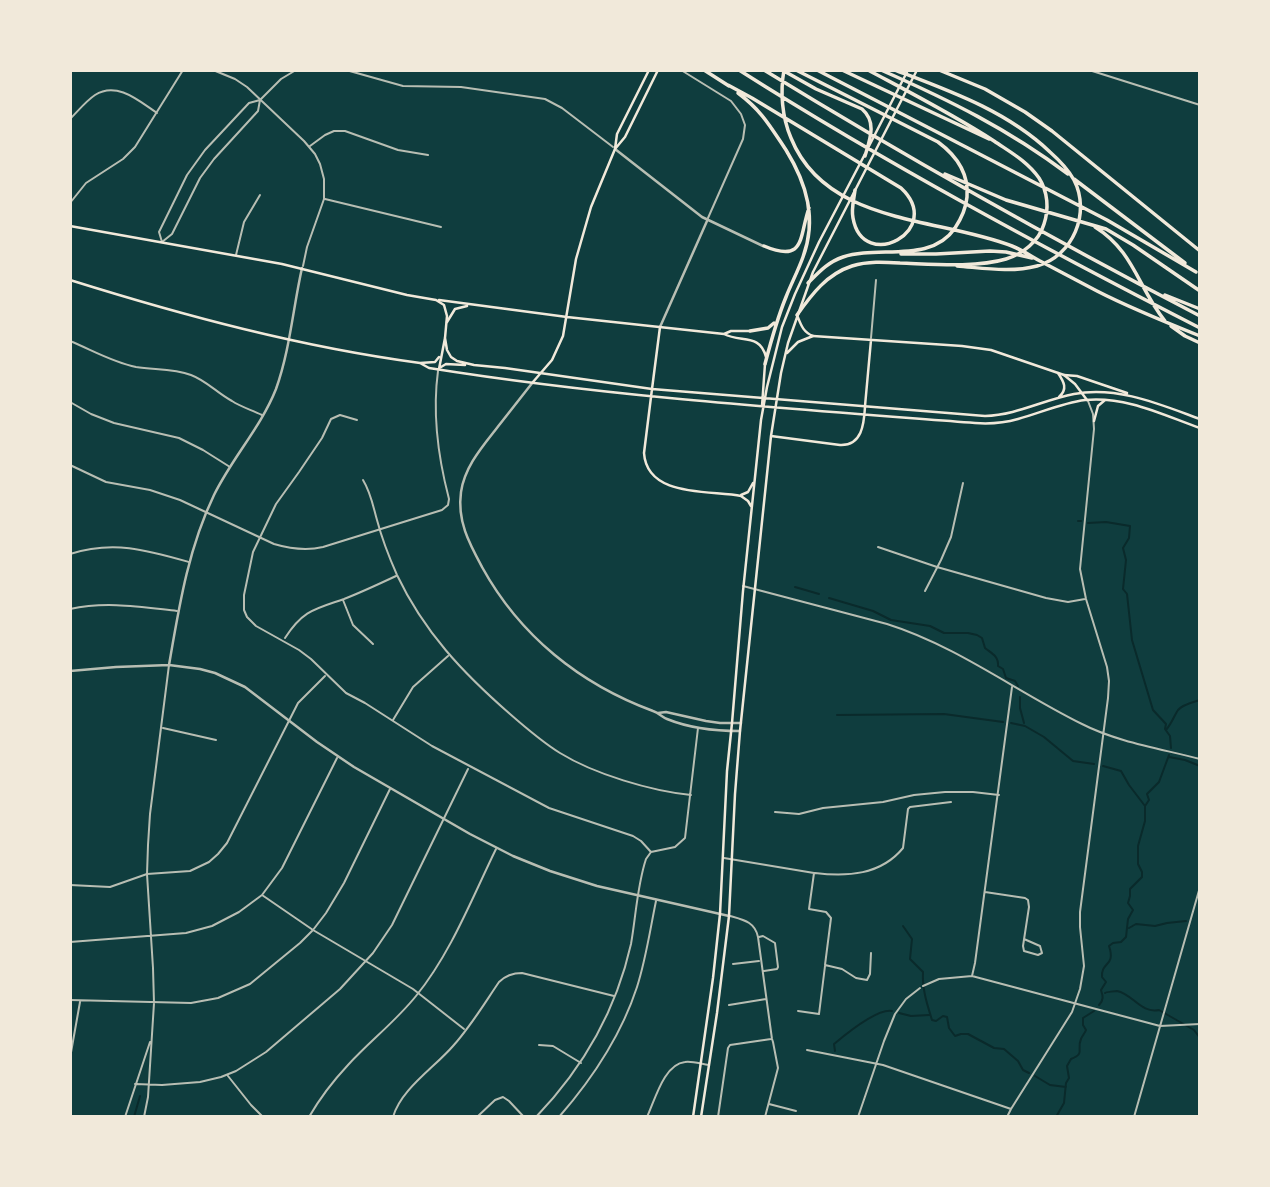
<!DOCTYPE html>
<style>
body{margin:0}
#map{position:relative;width:1270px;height:1187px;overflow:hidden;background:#0f3d3e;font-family:Spectral,serif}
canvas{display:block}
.frame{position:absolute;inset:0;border:72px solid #f1e9da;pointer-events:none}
</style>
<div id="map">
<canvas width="1270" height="1187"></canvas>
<div class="frame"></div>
</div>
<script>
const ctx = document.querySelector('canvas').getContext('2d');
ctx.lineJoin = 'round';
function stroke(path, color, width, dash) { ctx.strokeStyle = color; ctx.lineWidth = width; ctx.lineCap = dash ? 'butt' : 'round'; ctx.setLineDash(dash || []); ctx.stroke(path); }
stroke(new Path2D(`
 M1078 521H1081
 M1088 523 1106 522 1130 526 1129 538 1123 548 1126 560 1123 589 1127 594 1132 640 1153 710 1166 724 1165 729 1170 736 1171 748
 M795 587 819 594
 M829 598 873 611 891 620 930 626 944 633H968L977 635 982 638 985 648C991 653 999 656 998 666L1003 669 1006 678 1015 681 1018 686
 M1020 697V708L1024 723
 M837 715 944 714 1003 722
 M1011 723 1025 726 1044 737 1073 761 1094 764
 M1166 730C1172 723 1174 716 1178 710 1183 704 1194 702 1200 700
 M1169 757 1185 760 1200 766
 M1103 766 1121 771 1129 785 1145 806
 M903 926 912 939 910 959 923 972C922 989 927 1004 932 1020L936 1021 943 1016 947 1017 949 1028 955 1036 961 1034H968L994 1048 1004 1049 1018 1061 1023 1070 1029 1073
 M1129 928 1136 924 1155 926 1167 923 1186 921
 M1105 993C1106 992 1116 991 1117 991 1133 994 1141 1014 1159 1010L1194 1030 1200 1038
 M1099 1005C1104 1000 1103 996 1101 990L1106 982 1102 977C1101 961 1116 967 1109 946L1113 943 1121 942 1126 937 1128 919 1133 910 1128 903 1130 896V889L1142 877V872L1138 864V846L1145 821V806L1149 800 1147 794 1159 782 1169 755
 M899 1013 911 1016 929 1015
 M835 1051 834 1044C846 1034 877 1008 892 1011
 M1035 1076 1050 1085 1066 1087
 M134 1117 140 1096
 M1056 1117 1064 1103 1066 1083 1069 1078 1067 1066 1071 1059C1086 1053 1076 1050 1081 1039 1082 1036 1085 1033 1086 1030L1083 1025V1018L1094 1011`), '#0a2a2b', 2);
stroke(new Path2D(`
 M213 70 235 79 247 87 304 141 315 154 320 164 324 179V199L307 247 303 266
 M346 70 403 86 461 87 545 99 562 108 613 147
 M681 70 731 101 741 114 745 125 743 139 708 218
 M1089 70 1200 105
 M260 100 249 103 205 150 187 175 159 232 162 242 172 234 200 178 214 159 258 111 260 100 281 79 296 70
 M70 119C78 111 86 101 95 95 117 81 139 101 157 113
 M310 146 325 135 334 131H345L398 150 428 155
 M325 199 441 227
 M70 203 86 183 123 159 135 147 183 70
 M236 255 244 222 260 195
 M871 338 876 280
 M70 341C92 350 112 362 136 367 154 370 173 368 191 375 207 381 217 393 232 401 241 407 252 410 262 415
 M70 402 91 414 114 423 179 438 203 450 230 467
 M357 420 340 415 331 419 322 438 299 472 276 504 253 552 244 595V610L247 617 256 626 299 650 311 659 346 693 365 703 432 746 549 808 633 836 641 841 651 852
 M70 465 106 482 150 490 180 500 274 544C291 549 306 551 323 547L442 510 448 505 449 499C438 457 432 415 438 371
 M363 480C371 493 373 506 377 520 382 539 389 557 397 575 424 632 463 673 510 714 526 728 542 742 560 753 594 774 651 791 691 795
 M878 547 937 567 1046 598 1068 602 1085 599
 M70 554C113 540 147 550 189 562
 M743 586 887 624C957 646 1017 692 1082 724 1117 742 1162 749 1200 759
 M925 591 941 560 951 537 963 483
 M343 600 353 625 373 644
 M70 609C106 601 141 607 177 611
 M285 638C303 610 315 609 344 599 362 592 379 584 396 576
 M393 720 413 687 448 656
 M163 728 216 740
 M775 812 799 814 823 808 883 802 914 795 945 792H973L999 795
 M724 858 814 873 809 909 826 912 831 918 825 965 842 969 856 978 867 980 870 974 871 953
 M815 873C847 877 881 875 903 848L908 809 910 807 951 802
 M70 885 110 887 147 874 190 871 209 862 218 854 227 843 298 703 325 676
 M985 892 1025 898 1028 900 1029 907 1023 946 1024 951 1038 955 1042 953 1040 946 1024 939
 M262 895 313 930 413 989 464 1029
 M730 916C744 920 755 922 758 937L772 1039 773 1042 778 1068 765 1117
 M759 937 763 936 775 943 778 967 777 969 764 971
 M70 942 186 933 212 926 239 912 262 895 282 868 337 758
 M733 964 759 961
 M972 976 975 963 1012 687
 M923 986 939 979 972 976 1160 1026 1200 1024
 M70 1000 191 1003 218 998 250 984 300 943 313 930 326 913 344 883 390 789
 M729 1005 766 999
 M798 1011 819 1014 825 966
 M539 1045 553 1046 581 1063
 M807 1050 883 1065 1011 1109
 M70 1058 80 1002
 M228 1076 251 1105 263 1117
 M135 1084 162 1085 200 1082 221 1077 236 1071 266 1052 340 989 373 953 392 925 468 769
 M769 1104 796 1111
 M125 1117 150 1042
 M144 1117 148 1097 154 1003 153 968 147 874 148 845 150 814 169 665
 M309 1117C320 1098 333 1081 348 1065 370 1041 396 1021 416 996 451 953 472 898 496 849
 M393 1117C401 1089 434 1068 453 1046 471 1026 484 1004 499 982 506 975 513 973 522 973L614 996
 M477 1117 495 1100 503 1097 509 1101 524 1117
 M536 1117C583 1068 616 1011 631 944 636 916 637 886 646 859L651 852 675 847 685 838 698 728
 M559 1117C593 1078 621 1036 637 987 646 959 650 930 656 901
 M647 1117C655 1100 664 1064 685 1062 693 1061 701 1064 709 1065
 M718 1117 728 1048 730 1045 771 1039
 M858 1117 884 1041 895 1014 906 999 920 988
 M1007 1117 1011 1109 1072 1012 1080 989 1084 966 1080 927V912L1108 698 1109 681 1107 667 1086 599 1080 569 1094 429 1093 414 1088 401
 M1134 1117 1200 887`), '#b8beb3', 2);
stroke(new Path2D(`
 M615 149 702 217 763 246
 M660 327 707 221
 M533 382C522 396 511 410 500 424 484 445 465 465 461 492 457 521 469 543 482 567 520 636 580 684 653 711 659 713 662 717 667 719 689 728 716 731 740 731
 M169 665C179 607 188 549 214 495 232 458 261 427 276 389 290 350 293 308 302 268
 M70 671 116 667 169 665 200 669 215 673 245 687 317 742 354 767 470 834 513 856 550 871 597 886 729 916
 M658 713 666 712 706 721 720 723H741`), '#b8beb3', 2.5);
stroke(new Path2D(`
 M615 149 625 137 658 70
 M439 300 567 317 724 334C741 343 760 333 766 357
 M447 322 455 309 467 306
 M724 334 731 331H750
 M813 336 962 346 991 350 1064 375 1075 384 1087 400
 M533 382 552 360 563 336 576 259 591 207 615 149 617 134 649 70
 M652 389 660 327
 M865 406 871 340`), '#f1e9da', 2.5);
stroke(new Path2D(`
 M868 148 908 70
 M70 226 282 264 407 295 436 300 444 305 447 316 445 338 439 369
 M70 280C185 316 301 347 420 363L429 368C610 397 793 409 975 423 989 424 1004 423 1018 419 1040 413 1062 403 1085 400 1126 396 1163 415 1200 428
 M797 315C801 325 803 332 813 336
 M445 338 447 350 451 357 457 361 474 365 505 368 652 389 985 416C1017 415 1043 400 1074 394 1118 386 1159 404 1200 419
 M787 353 798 342 813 336
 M420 363 435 362 439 357
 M441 367 446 364 465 365
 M1058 373C1064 382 1068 389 1059 397
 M1064 375 1077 376 1127 393
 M652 389 644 453C647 498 711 490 741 496L748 501 751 506
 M762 406 765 364
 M1094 421 1098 406 1105 400
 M771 436 840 445C862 446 864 424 865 407
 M741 495 748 492 753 483
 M693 1117 713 978 720 914 727 771 732 723 743 591 761 420 767 387 782 327 795 294 819 242 865 154
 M701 1117 717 1013 729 916 735 794 740 731 771 436 781 373 788 343 813 272 917 70`), '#f1e9da', 2.5);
stroke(new Path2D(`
 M704 70 729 86
 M739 70C887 164 1044 248 1200 328
 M764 70C906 157 1052 239 1200 316
 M784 70C780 92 782 117 791 138 826 225 938 217 1012 246 1022 250 1031 256 1040 261 1059 271 1078 281 1097 291 1130 308 1165 322 1200 336
 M796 70 938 142C957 156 969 173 967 197 966 208 961 219 955 228 931 264 878 245 843 257 828 262 819 272 808 283
 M817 70 1107 220 1196 272
 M842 70 989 139
 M881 70C949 100 1008 129 1068 174
 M895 70C950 91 1007 111 1050 152 1059 160 1068 169 1074 180 1091 213 1073 256 1037 266 1011 273 983 268 957 266
 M939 70 985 89 1025 112 1052 131 1200 251
 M784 71 816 89 862 109C877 122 870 139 865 156
 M728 85 752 98 901 188C946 230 863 274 853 218 851 209 854 199 855 190
 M738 93C762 111 770 126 786 150 807 184 817 219 803 257 798 271 791 284 786 297 777 319 771 341 765 364
 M945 174 1006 200 1106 229 1133 245 1200 291
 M1074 179 1185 263
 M1095 227C1134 251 1138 288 1165 321
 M764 246C806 264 799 236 809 208
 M901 254H936L990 251 1006 252 1032 258
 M1165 295 1200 309
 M797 315C812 294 827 274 852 266 868 261 884 262 900 263 931 264 976 268 1006 259 1023 254 1039 241 1044 224 1049 209 1048 192 1039 178 1027 161 1010 152 994 141 954 115 911 93 868 70
 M1171 326 1185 336 1200 343
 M750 331 768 328 774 323`), '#f1e9da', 3.5);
</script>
